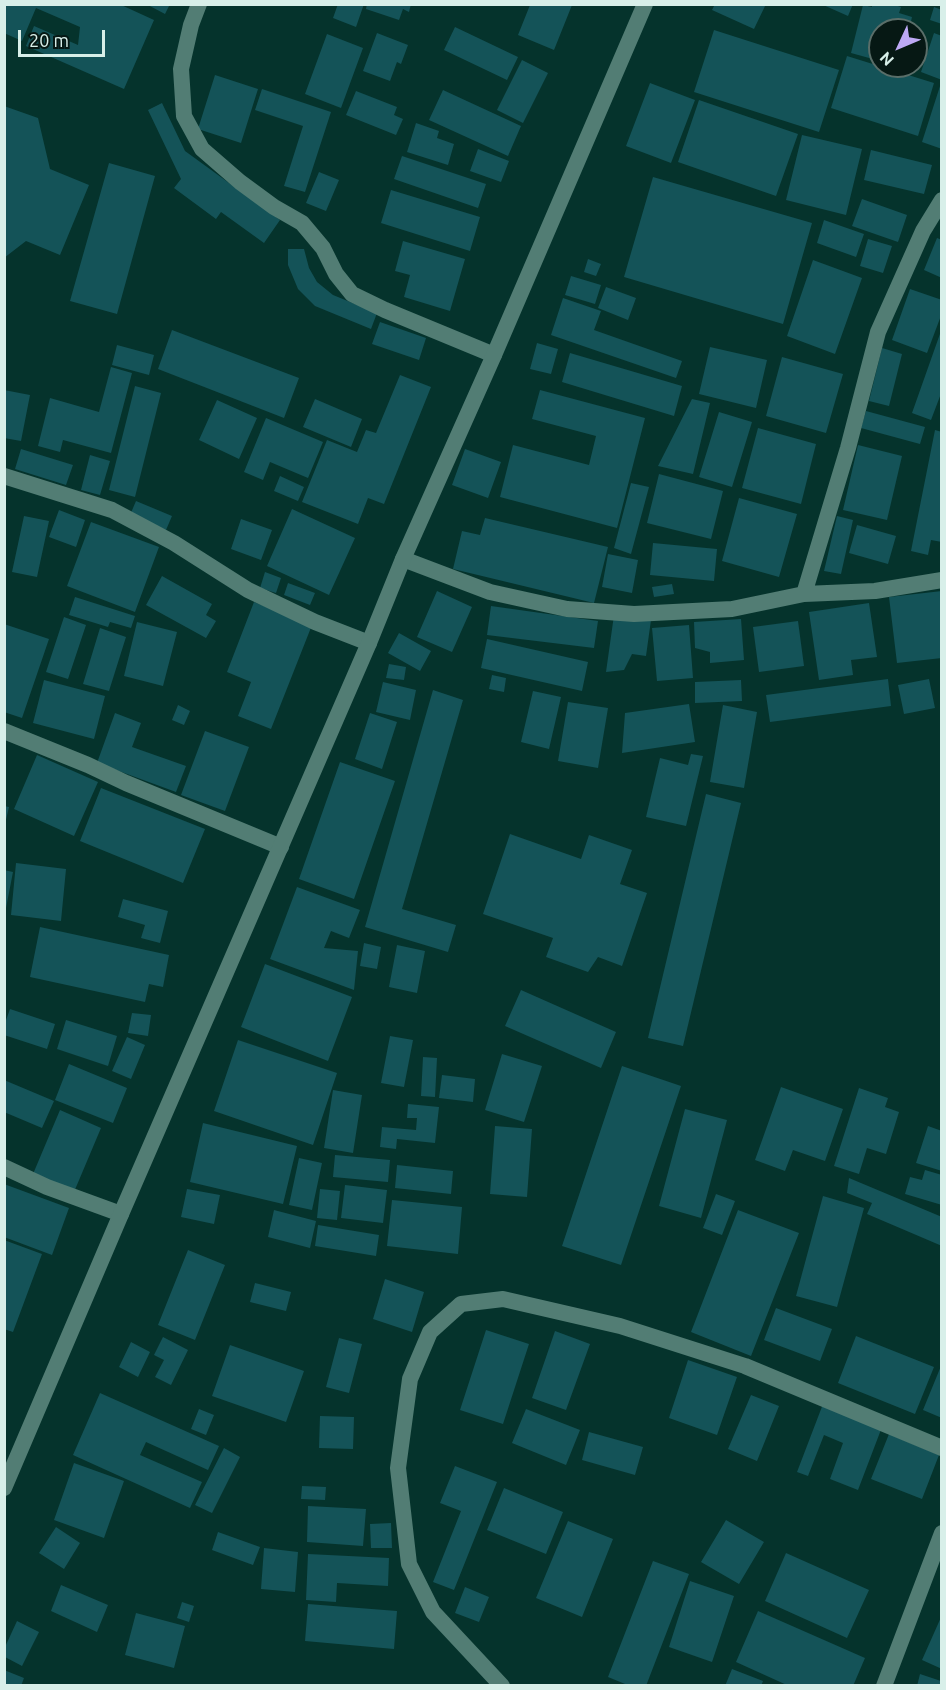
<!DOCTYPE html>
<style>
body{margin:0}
#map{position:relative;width:946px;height:1690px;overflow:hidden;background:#05332c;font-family:Ubuntu,sans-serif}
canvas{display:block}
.frame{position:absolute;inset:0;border:6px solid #d8efe9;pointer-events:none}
.north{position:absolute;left:868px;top:18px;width:60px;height:60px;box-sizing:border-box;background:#061814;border:2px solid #5a6e69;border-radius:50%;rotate:226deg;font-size:16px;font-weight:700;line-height:24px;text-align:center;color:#d8efe9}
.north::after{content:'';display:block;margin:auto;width:21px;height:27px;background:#bda9f5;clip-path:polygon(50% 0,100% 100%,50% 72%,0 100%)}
.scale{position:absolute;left:18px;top:30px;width:87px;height:27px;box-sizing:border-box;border:3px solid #d8efe9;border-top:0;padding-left:8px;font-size:18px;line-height:21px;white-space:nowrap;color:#d8efe9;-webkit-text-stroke:4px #061814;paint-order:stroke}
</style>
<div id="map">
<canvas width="946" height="1690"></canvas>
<div class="frame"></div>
<div class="north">N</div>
<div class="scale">20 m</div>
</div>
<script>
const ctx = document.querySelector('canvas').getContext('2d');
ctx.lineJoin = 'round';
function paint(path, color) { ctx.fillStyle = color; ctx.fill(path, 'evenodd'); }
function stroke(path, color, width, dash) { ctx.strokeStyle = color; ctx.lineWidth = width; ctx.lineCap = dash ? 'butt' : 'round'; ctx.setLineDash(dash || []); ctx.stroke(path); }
paint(new Path2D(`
 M4 4H119L154 20 124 89 26 46 34 26 78 45 80 27 36 8 22 41 4 33Z
 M146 4H170L165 14Z
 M338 4H364L356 27 333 18Z
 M367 4H411L409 12 403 9 399 20 366 9Z
 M715 4H766L754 29 712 10Z
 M821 4H853L848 16Z
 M872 4H892L901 7 899 13 912 17 909 30H880V61L851 53 863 5 872 7Z
 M530 5H572L554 50 518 35Z
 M934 7 942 10V24L930 20Z
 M455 27 518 57 507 80 444 50Z
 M714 30 839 70 819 132 694 92Z
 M377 33 408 45 401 64 397 62 390 81 363 71Z
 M934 33 942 36V80L921 72Z
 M327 34 363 48 341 108 305 94Z
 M847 56 934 83 918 136 831 108Z
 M522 60 548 73 523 123 497 110Z
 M215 75 258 89 241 143 198 129Z
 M650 83 695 100 671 163 626 146Z
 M941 83H942V149L922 142Z
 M262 89 331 112 305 192 284 186 303 126 255 110Z
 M443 90 521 126 508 156 429 120Z
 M356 91 397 107 394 115 403 119 396 135 346 115Z
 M699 100 798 134 776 196 678 162Z
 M162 103 185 151 280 220 264 243 221 212 216 219 174 188 181 179 148 110Z
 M4 106 38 118 50 169 89 185 60 255 26 241 4 258Z
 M416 123 439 131 437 138 454 144 448 165 407 152Z
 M802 135 862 149 846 215 786 200Z
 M478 149 509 161 501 182 470 171Z
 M871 150 932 165 924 194 864 180Z
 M402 156 486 184 478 208 394 179Z
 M109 163 155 176 117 314 70 301Z
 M319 172 339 180 326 211 306 203Z
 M653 177 812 223 783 324 624 277Z
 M391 190 480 217 470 251 381 223Z
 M862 199 907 215 898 242 852 226Z
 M824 220 864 234 856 257 817 243Z
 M937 238 942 240V278L924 270Z
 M868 239 892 246 883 273 860 266Z
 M403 241 465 259 450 311 404 297 410 275 395 271Z
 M288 249H304L309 268 317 282 333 295 377 313 371 329 315 306 298 289 288 265Z
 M588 259 601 264 596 276 584 272Z
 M813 260 862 278 835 354 787 336Z
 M571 276 601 285 595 304 565 295Z
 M606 287 636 298 628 320 598 308Z
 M910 289 942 300V313L927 353 892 340Z
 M563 298 601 311 594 330 682 361 676 378 551 335Z
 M380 322 426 338 419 360 372 344Z
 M172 330 299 378 284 418 158 369Z
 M941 331 942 391 931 420 912 413Z
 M537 343 558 349 551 374 530 369Z
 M117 345 154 355 149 375 112 365Z
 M710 347 767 360 756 408 699 394Z
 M882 348 902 354 889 406 869 401Z
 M570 353 682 386 674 416 562 382Z
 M782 357 843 374 826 433 766 416Z
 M111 367 132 373 111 453 63 440 60 452 38 446 50 398 99 412Z
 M400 375 431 387 384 504 368 498 358 524 302 502 327 440 357 452 366 430 376 433Z
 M135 386 161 393 135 497 109 490Z
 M4 390 30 395 21 441 4 438Z
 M540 390 645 418 617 528 500 497 513 445 589 465 596 436 532 419Z
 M315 399 362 419 351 447 303 427Z
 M692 399 710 403 693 474 658 466Z
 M217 400 257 418 239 459 199 440Z
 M866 411 925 427 920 444 861 428Z
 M719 412 752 422 732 487 699 477Z
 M266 418 323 442 308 478 270 462 263 480 244 472Z
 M758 428 816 444 801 504 742 488Z
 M935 430 942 432V542L931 540 928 555 911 551Z
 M858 445 902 456 887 520 843 510Z
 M21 449 73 465 66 485 15 469Z
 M465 449 501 462 488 498 452 485Z
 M90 455 110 461 100 495 81 490Z
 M659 474 723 491 711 539 647 523Z
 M280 476 304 487 298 501 274 491Z
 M631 483 649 487 631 554 614 548Z
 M739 498 797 514 779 577 722 561Z
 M136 501 172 516 166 530 130 515Z
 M292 509 355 538 329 595 267 566Z
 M59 510 85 520 76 547 49 537Z
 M24 516 49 521 37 577 12 572Z
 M837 516 853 520 841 574 824 571Z
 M485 518 608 547 594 603 453 569 462 531 480 535Z
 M241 519 272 530 261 560 231 549Z
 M91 522 159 547 135 612 67 586Z
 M857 525 896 536 888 564 849 553Z
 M653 543 717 549 714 581 650 575Z
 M608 554 638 560 632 593 602 587Z
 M265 572 281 578 276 593 260 588Z
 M162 576 212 604 206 615 216 621 206 638 146 605Z
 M288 583 315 593 310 605 284 595Z
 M672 584 674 594 654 597 652 587Z
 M437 591 472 607 452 652 417 637Z
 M942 591V658L897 663 889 597Z
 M75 597 135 616 131 628 110 622 108 627 69 615Z
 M254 602 312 625 271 729 238 716 251 682 227 672Z
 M869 603 877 657 851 660 853 675 819 680 809 612Z
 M491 606 598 621 594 648 487 635Z
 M614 615 651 620 646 656 632 654 624 670 606 672Z
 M64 617 86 625 68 679 46 672Z
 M741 619 744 660 710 663V652L695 648 694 622Z
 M798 621 804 666 759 672 753 627Z
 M137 622 177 632 163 686 124 676Z
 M4 624 49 639 22 718 4 712Z
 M689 625 693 678 657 681 652 628Z
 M100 628 126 637 109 691 83 684Z
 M399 633 431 651 420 671 388 653Z
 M487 639 588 662 582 691 481 668Z
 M389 664 406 667 404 680 386 678Z
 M492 675 506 678 504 692 489 689Z
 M888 679 891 706 770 722 766 695Z
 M929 679 935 708 904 714 898 685Z
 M44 680 105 696 94 739 33 723Z
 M741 680 742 701 695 703V682Z
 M383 682 416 690 410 720 376 712Z
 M433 690 463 700 402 909 456 925 448 952 365 927Z
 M533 691 561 697 549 749 521 742Z
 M568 702 608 708 598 768 558 761Z
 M689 704 695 742 622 753 625 713Z
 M178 705 190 711 184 725 172 720Z
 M723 705 757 712 744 788 710 782Z
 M115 713 141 723 132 747 186 766 176 792 97 763Z
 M370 713 397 722 382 769 355 759Z
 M205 731 249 747 225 811 181 795Z
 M691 754 703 756 686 826 646 817 660 758 688 765Z
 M37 755 98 782 74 836 14 809Z
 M340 762 395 781 354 899 299 879Z
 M101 788 205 829 183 883 80 841Z
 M706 794 741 803 683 1046 648 1038Z
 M4 806 9 807 5 824H4Z
 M510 834 581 859 589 835 632 850 620 884 647 893 622 966 598 957 588 972 546 957 553 938 483 914Z
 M16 863 66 869 61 921 11 915Z
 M4 870 13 872 6 908H4Z
 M297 887 360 910 349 938 331 931 324 948 358 951 354 990 270 959Z
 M123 899 168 911 160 943 141 938 145 925 118 917Z
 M40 927 169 955 163 987 149 984 145 1002 30 977Z
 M364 943 381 947 377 969 360 966Z
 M397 945 425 951 417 993 389 987Z
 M265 964 352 997 328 1061 241 1027Z
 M521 990 616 1032 601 1068 505 1026Z
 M10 1009 55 1024 47 1049 4 1035V1026Z
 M132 1013 151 1015 148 1036 128 1033Z
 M66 1020 117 1036 108 1066 57 1049Z
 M390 1036 413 1040 404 1087 381 1083Z
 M127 1037 145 1045 131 1079 112 1071Z
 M238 1040 337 1073 313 1145 214 1111Z
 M502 1054 542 1066 524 1122 485 1110Z
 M423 1057 437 1058 435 1097 421 1096Z
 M69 1064 127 1088 113 1123 55 1100Z
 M622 1066 681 1086 621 1265 562 1246Z
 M442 1075 475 1079 473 1102 439 1098Z
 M4 1080 54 1101 42 1128 4 1112Z
 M781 1087 843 1109 825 1161 793 1150 785 1171 755 1160Z
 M859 1088 888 1098 885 1107 899 1112 886 1154 867 1148 859 1174 834 1166Z
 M333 1090 362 1095 353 1153 324 1148Z
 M408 1104 439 1107 435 1143 397 1139 396 1149 380 1147 382 1127 416 1130 417 1118H407Z
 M685 1109 727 1120 701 1218 659 1206Z
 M60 1110 101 1128 74 1192 33 1174Z
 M203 1123 297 1146 283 1204 190 1182Z
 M495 1126 532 1129 527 1197 490 1194Z
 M928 1126 942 1131V1171L916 1163Z
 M335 1155 390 1160 388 1182 333 1177Z
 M299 1158 322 1163 312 1210 289 1205Z
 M397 1165 453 1171 451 1194 395 1188Z
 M925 1170 942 1175V1205L905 1194 910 1177 922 1180Z
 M849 1178 942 1217V1246L867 1214 872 1203 847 1193Z
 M4 1184 69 1208 52 1255 4 1237Z
 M345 1185 387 1190 383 1223 341 1218Z
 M187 1189 220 1195 214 1224 181 1217Z
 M320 1189 340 1191 337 1220 317 1218Z
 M716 1194 735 1201 722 1235 703 1228Z
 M823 1196 864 1208 837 1307 796 1296Z
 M392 1200 462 1207 458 1254 387 1246Z
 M274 1210 316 1221 310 1248 268 1237Z
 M738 1210 799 1233 751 1356 691 1332Z
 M318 1225 379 1235 376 1256 315 1246Z
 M4 1240 42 1254 13 1332 4 1329Z
 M188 1250 225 1265 195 1340 158 1325Z
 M385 1279 424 1292 412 1332 373 1319Z
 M255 1283 291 1292 286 1311 250 1302Z
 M776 1308 832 1329 820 1361 764 1340Z
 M486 1330 529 1344 503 1424 460 1410Z
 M555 1331 590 1344 566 1410 532 1398Z
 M856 1336 934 1367 915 1414 838 1383Z
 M163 1337 188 1350 171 1385 155 1377 164 1360 154 1355Z
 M339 1338 362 1344 349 1393 326 1387Z
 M131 1342 150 1352 138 1377 119 1367Z
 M230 1345 304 1371 286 1422 212 1396Z
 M688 1360 737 1377 717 1435 669 1418Z
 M941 1366H942V1418L923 1410Z
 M100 1393 219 1446 208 1470 146 1442 140 1455 202 1482 190 1508 73 1455Z
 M751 1395 779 1406 757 1461 728 1449Z
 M823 1404 882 1427 858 1490 830 1479 843 1443 824 1435 808 1476 797 1472Z
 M199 1409 214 1415 206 1435 191 1429Z
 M526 1409 580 1430 566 1465 512 1443Z
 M320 1416 354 1417 353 1449 319 1448Z
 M589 1432 643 1447 635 1475 582 1460Z
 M889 1434 939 1455 922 1499 871 1479Z
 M224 1448 240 1457 212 1513 195 1505Z
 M74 1463 124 1481 104 1538 54 1520Z
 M455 1466 497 1482 454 1590 433 1582 461 1511 440 1503Z
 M302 1486 326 1487 325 1500 301 1499Z
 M504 1488 563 1512 546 1554 487 1530Z
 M308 1506 366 1509 363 1546 307 1542Z
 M726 1520 764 1542 739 1584 701 1562Z
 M568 1521 613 1539 582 1617 536 1598Z
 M391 1523 392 1548H371L370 1524Z
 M56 1527 80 1543 64 1569 39 1553Z
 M218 1532 260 1547 253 1565 212 1550Z
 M264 1548 298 1552 295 1592 261 1589Z
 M786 1553 869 1590 847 1638 765 1601Z
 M308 1554 389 1558 388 1586 337 1583 336 1602 306 1600Z
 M653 1561 689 1574 646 1686H630L608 1677Z
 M690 1581 734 1596 712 1662 669 1647Z
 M61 1585 108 1605 97 1632 51 1611Z
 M465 1587 489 1597 479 1622 455 1613Z
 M182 1602 194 1606 189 1622 177 1618Z
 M308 1604 397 1611 394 1649 305 1641Z
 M758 1611 865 1658 853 1686H789L736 1662Z
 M136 1613 185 1626 174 1668 125 1655Z
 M942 1615V1669L922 1660Z
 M17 1621 39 1632 22 1666 5 1657V1647Z
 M732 1669 763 1681 761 1686H725Z
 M4 1670 24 1678 21 1686H4Z
 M920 1674 941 1681 940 1686H917Z`), '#145358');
stroke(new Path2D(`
 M199 4 191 25 181 69 184 116 202 149 240 182 274 207 302 223 323 248 336 274 352 294 385 310 494 355
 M4 476 112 510 174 543 248 590 315 622 369 643
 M403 559 490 592 567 609 634 614 732 609 804 594 875 591 942 580
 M804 594 848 448 878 332 923 231 942 200
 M4 731 88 765 126 783 281 847
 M4 1167 47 1187 121 1214
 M502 1686 433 1612 409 1564 398 1468 410 1379 430 1332 461 1304 503 1299 620 1326 745 1366 942 1448
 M884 1686 942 1533`), '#527d74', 16);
stroke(new Path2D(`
 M4 1488 121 1214 369 643 403 559 494 355 645 4`), '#527d74', 16);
</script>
